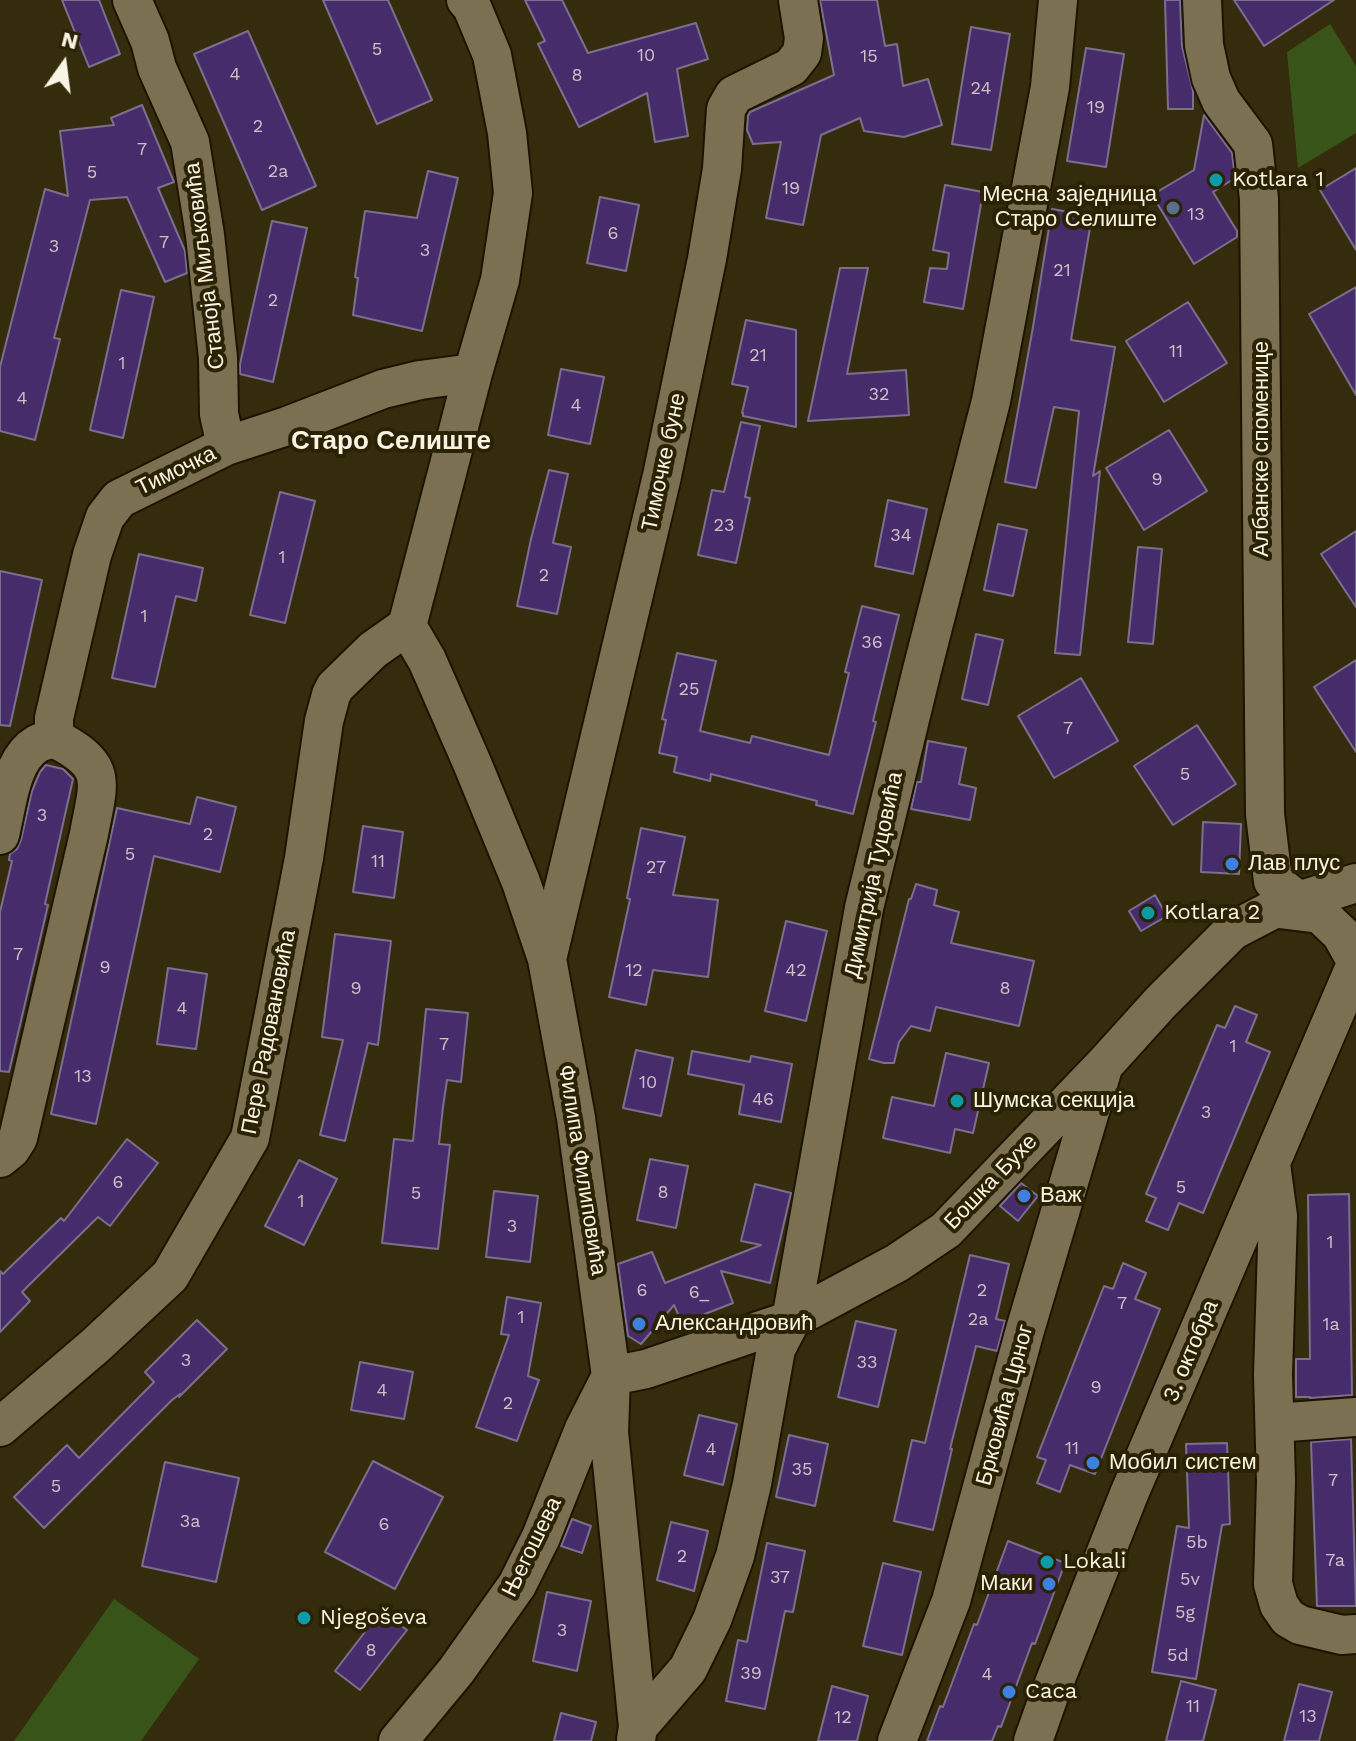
<!DOCTYPE html>
<meta charset="utf-8">
<style>
body{margin:0}
#map{position:relative;width:1356px;height:1741px;overflow:hidden;background:#352c0e;font-family:"Work Sans",sans-serif}
canvas{display:block}
.north{position:absolute;left:24px;top:24px;width:80px;height:80px;-webkit-text-stroke:6px #2b2204;paint-order:stroke;rotate:14deg;font-size:22px;font-weight:700;line-height:32px;text-align:center;color:#f9f4e3}
.north::after{content:'';display:block;margin:auto;width:28px;height:36px;background:#f9f4e3;clip-path:polygon(50% 0,100% 100%,50% 72%,0 100%)}
</style>
<div id="map">
<canvas width="1356" height="1741"></canvas>
<div class="north">N</div>
</div>
<script>
const ctx = document.querySelector('canvas').getContext('2d');
ctx.lineJoin = 'round';
function paint(path, color) { ctx.fillStyle = color; ctx.fill(path, 'evenodd'); }
function stroke(path, color, width, dash) { ctx.strokeStyle = color; ctx.lineWidth = width; ctx.lineCap = dash ? 'butt' : 'round'; ctx.setLineDash(dash || []); ctx.stroke(path); }
function label(font, color, halo, rows, align = 'center') {
  ctx.font = font + ' "Work Sans",sans-serif'; ctx.lineWidth = 8; ctx.setLineDash([]); ctx.textBaseline = 'middle'; ctx.strokeStyle = halo; ctx.fillStyle = color; for (const [text, x, y, turn = 0] of rows) {
    ctx.save(); ctx.translate(x, y); ctx.rotate((+turn || 0) * Math.PI / 180); ctx.textAlign = isNaN(turn) ? turn : align; if (halo) ctx.strokeText(text, 0, 0); ctx.fillText(text, 0, 0); ctx.restore();
  }
}
paint(new Path2D(`
 M1330 24 1356 66V133L1298 168 1287 52Z
 M114 1599 199 1659 141 1741H14Z`), '#395418');
const building = new Path2D(`
 M62 0H99L120 54 89 67Z
 M323 0H388L432 100 377 124Z
 M525 0H562L588 53 696 23 708 59 677 69 688 136 655 142 647 93 579 127 538 44 545 41Z
 M820 0H877L885 46 897 44 903 86 928 79 942 125 904 137 864 131 860 118 821 135 803 225 766 218 781 142 753 144 747 130 748 116 750 112 834 75Z
 M1165 0H1180L1182 46 1193 91V109H1168Z
 M1234 0H1334L1264 46Z
 M971 27 1010 34 991 150 952 144Z
 M248 31 316 186 262 210 194 54Z
 M1086 48 1124 54 1106 167 1067 161Z
 M142 105 174 182 158 188 185 251 187 273 165 282 127 197 90 200 54 338 60 339 35 440 0 431V367L45 189 68 196 60 131 114 125 111 118Z
 M1204 115 1232 153 1235 178 1213 192 1237 231V237L1194 264 1152 195 1194 170Z
 M1356 168V250L1320 190Z
 M428 171 458 178 422 331 353 315 358 278 355 277 365 211 417 218Z
 M945 185 983 192 963 309 924 302 930 268 947 269 949 253 933 250Z
 M600 197 639 205 626 271 587 263Z
 M1052 209 1092 216 1071 340 1115 347 1093 476 1100 471 1080 655 1055 653 1079 411 1054 407 1036 488 1005 482 1033 327Z
 M272 221 307 228 273 382 240 374V364Z
 M840 268H868L847 374 906 370 909 415 808 421Z
 M1356 287V395L1309 314Z
 M121 290 154 297 123 438 90 430Z
 M1188 302 1227 363 1164 402 1126 341Z
 M746 320 796 330V427L743 416V413H742L748 387 732 384Z
 M561 369 604 377 590 444 548 435Z
 M741 422 760 426 745 497 750 498 736 563 698 555 712 490 724 492Z
 M1169 430 1207 491 1144 530 1106 468Z
 M549 470 568 474 553 543 571 547 557 614 517 606 531 539Z
 M280 492 315 501 285 623 250 615Z
 M888 500 927 509 913 574 875 566Z
 M998 524 1027 530 1013 596 984 590Z
 M1356 531V607L1321 554Z
 M1138 547 1162 549 1153 644 1128 642Z
 M139 554 203 568 196 601 176 596 155 687 112 678Z
 M0 571 42 580 10 726 0 725Z
 M862 606 899 615 873 721 876 722 853 814 816 805 817 801 711 774 710 781 674 772 677 757 659 753 666 720 662 719 677 653 716 661 700 731 750 743 752 736 829 755 849 673 845 672Z
 M976 634 1003 640 988 705 962 699Z
 M1356 660V752L1314 687Z
 M1081 678 1118 741 1054 778 1018 716Z
 M1197 725 1236 784 1173 825 1134 766Z
 M928 741 966 748 959 784 976 788 970 820 911 809 917 782H921Z
 M46 765 63 769 73 779 45 904 48 905 9 1072 0 1071V912L12 861 9 860 10 854 17 849 21 840 32 791 40 772Z
 M197 797 236 807 220 872 154 856 96 1124 51 1114 117 808 190 824Z
 M1203 822 1241 824 1239 874 1201 872Z
 M363 826 403 832 394 898 353 892Z
 M641 828 685 837 673 895 718 900 708 977 653 970 646 1005 609 997 630 899 627 898Z
 M916 884 937 890 934 905 959 912 951 943 1034 961 1019 1026 936 1007 930 1031 911 1026 899 1042 894 1063H884L869 1059 909 899H911Z
 M1155 895 1167 916 1141 931 1129 911Z
 M786 921 827 931 806 1021 765 1011Z
 M335 934 391 941 378 1045 368 1043 345 1141 320 1135 343 1040 322 1037Z
 M168 968 207 974 196 1049 157 1044Z
 M1235 1006 1257 1015 1246 1042 1270 1052 1203 1213 1179 1203 1168 1230 1146 1221 1156 1198 1146 1194 1217 1025 1225 1028Z
 M426 1009 468 1013 461 1082 447 1080 443 1107 439 1144 450 1145 438 1249 382 1243 394 1139 413 1141Z
 M636 1050 673 1058 661 1116 623 1108Z
 M692 1051 750 1062 751 1056 792 1064 781 1122 739 1114 744 1085 688 1074Z
 M946 1053 989 1063 973 1133 955 1129 950 1153 883 1138 892 1097 934 1106Z
 M127 1139 158 1163 110 1226 98 1217 22 1292 30 1301 0 1332V1271L3 1274 61 1218 64 1221Z
 M650 1159 688 1166 676 1228 637 1220Z
 M299 1160 337 1179 304 1245 265 1226Z
 M1021 1183 1038 1196 1018 1221 1000 1206Z
 M755 1184 791 1193 770 1283 721 1271 733 1303 682 1323 674 1305 641 1344 628 1336 618 1264 652 1252 665 1283 761 1245 741 1241Z
 M494 1191 538 1196 530 1262 486 1257Z
 M1349 1194 1352 1395 1310 1398V1397H1296V1359H1310L1308 1195Z
 M970 1255 1009 1264 996 1319 1005 1321 997 1351 976 1346 950 1449H952L933 1530 894 1521 912 1440 925 1443Z
 M1123 1263 1146 1273 1135 1299 1160 1309 1095 1474 1070 1465 1060 1492 1037 1483 1046 1460 1037 1457 1104 1286 1113 1289Z
 M507 1297 541 1303 528 1376 539 1380 517 1441 476 1427 509 1335 501 1334Z
 M197 1320 227 1349 179 1397 180 1394 172 1400 44 1528 14 1497 67 1445 79 1458 154 1382 145 1372Z
 M856 1321 896 1330 878 1407 838 1397Z
 M360 1362 413 1372 404 1419 351 1410Z
 M699 1415 737 1424 723 1485 684 1475Z
 M789 1435 828 1444 815 1506 776 1497Z
 M1351 1439 1356 1606H1317L1311 1442Z
 M1227 1443 1230 1524 1222 1525 1196 1679 1152 1672 1177 1526 1189 1528 1186 1444Z
 M373 1461 443 1497 395 1589 325 1552Z
 M165 1462 239 1478 216 1582 142 1566Z
 M572 1519 591 1526 582 1553 561 1546Z
 M671 1522 708 1531 694 1591 657 1580Z
 M1008 1541 1065 1563 1035 1644 1032 1643 1001 1727 998 1726 992 1741H927L940 1706 943 1707 974 1624 977 1625Z
 M767 1543 805 1551 793 1612 785 1611 765 1709 726 1701 738 1640 747 1642Z
 M883 1563 921 1572 902 1655 863 1646Z
 M547 1592 591 1601 577 1671 533 1661Z
 M381 1611 407 1630 360 1690 335 1671Z
 M1181 1681 1216 1690 1203 1741H1166Z
 M1299 1684 1332 1692 1319 1741H1284Z
 M832 1686 868 1696 857 1741H818Z
 M561 1713 596 1722 591 1741H554Z`);
paint(building, '#472c6c');
stroke(building, '#7a708e', 2);
const minor = new Path2D(`
 M132 0 150 41 157 68 190 142 205 235 218 358 219 414 226 446
 M1202 0 1204 45 1211 78 1221 101 1253 144 1259 199 1265 814 1273 881 1297 900
 M407 626 427 660 472 763 521 882 547 959 576 1118 611 1376 609 1432 638 1727 636 1740
 M407 626 473 373 500 280 513 193 507 133 492 55 472 7 466 0
 M54 738V718L92 555 105 517 119 499 226 446 287 426 383 389 420 380 473 373
 M0 835C7 807 10 760 37 744 42 741 49 740 54 738 109 766 99 780 89 834L18 1138 11 1149 0 1158
 M1279 909 1320 914 1341 934 1356 961
 M547 959 662 476 707 259 722 169 726 109 734 95 791 67 802 53 804 38 798 0
 M1271 1164 1278 1216 1273 1374 1276 1482 1273 1584 1279 1605 1288 1618 1300 1625 1342 1635 1356 1634
 M1275 1423 1356 1417
 M0 1427 96 1345 170 1276 250 1138 304 858 324 721 331 695 335 687 373 650 407 626
 M638 1727 688 1669 712 1620 735 1556 752 1484 776 1349 791 1320 864 908 922 670 991 401 1050 87 1058 0
 M398 1741 456 1671 517 1585 541 1537 584 1429 611 1376 646 1369 791 1320 897 1263 946 1230 1104 1065 1161 1002 1232 931 1276 908 1356 883
 M897 1741 951 1601 1025 1330 1102 1071
 M1033 1741 1049 1696 1129 1494 1356 964`);
stroke(minor, '#1c1400', 42);
stroke(minor, '#7b7152', 38);
for (const [x, y, r, color] of [
 [1216,180,8,"#0f9aa8"],
 [1173,208,8,"#5c6f8a"],
 [1232,864,8,"#3f7fe0"],
 [1148,913,8,"#0f9aa8"],
 [957,1101,8,"#0f9aa8"],
 [1024,1196,8,"#3f7fe0"],
 [639,1324,8,"#3f7fe0"],
 [1093,1463,8,"#3f7fe0"],
 [1047,1562,8,"#0f9aa8"],
 [1049,1584,8,"#3f7fe0"],
 [304,1618,8,"#0f9aa8"],
 [1009,1692,8,"#3f7fe0"]
]) { const dot = new Path2D(); dot.arc(x, y, r, 0, 2 * Math.PI); ctx.fillStyle = color; ctx.fill(dot); stroke(dot, '#2b2204', 3); }
label('18px', '#ccc2c5', null, [
 ["5",377,50],
 ["10",646,56],
 ["15",869,57],
 ["4",235,75],
 ["8",577,76],
 ["24",981,89],
 ["19",1096,108],
 ["2",258,127],
 ["7",142,150],
 ["2a",278,172],
 ["5",92,173],
 ["19",791,189],
 ["13",1196,215],
 ["6",613,234],
 ["7",164,243],
 ["3",54,247],
 ["3",425,251],
 ["21",1062,271],
 ["2",273,301],
 ["11",1176,352],
 ["21",758,356],
 ["1",122,364],
 ["32",879,395],
 ["4",22,399],
 ["4",576,406],
 ["9",1157,480],
 ["23",724,526],
 ["34",901,536],
 ["1",282,558],
 ["2",544,576],
 ["1",144,617],
 ["36",872,643],
 ["25",689,690],
 ["7",1068,729],
 ["5",1185,775],
 ["3",42,816],
 ["2",208,835],
 ["5",130,855],
 ["11",378,862],
 ["27",656,868],
 ["7",18,955],
 ["9",105,968],
 ["12",634,971],
 ["42",796,971],
 ["9",356,989],
 ["8",1005,989],
 ["4",182,1009],
 ["7",444,1045],
 ["1",1233,1047],
 ["13",83,1077],
 ["10",648,1083],
 ["46",763,1100],
 ["3",1206,1113],
 ["6",118,1183],
 ["5",1181,1188],
 ["8",663,1193],
 ["5",416,1194],
 ["1",301,1202],
 ["3",512,1227],
 ["1",1330,1243],
 ["6",642,1291],
 ["2",982,1291],
 ["6_",699,1293],
 ["7",1122,1304],
 ["1",521,1318],
 ["2a",978,1320],
 ["1a",1331,1325],
 ["3",186,1361],
 ["33",867,1363],
 ["9",1096,1388],
 ["4",382,1391],
 ["2",508,1404],
 ["11",1072,1449],
 ["4",711,1450],
 ["35",802,1470],
 ["7",1333,1481],
 ["5",56,1487],
 ["3a",190,1522],
 ["6",384,1525],
 ["5b",1197,1543],
 ["2",682,1557],
 ["7a",1335,1561],
 ["37",780,1578],
 ["5v",1190,1580],
 ["5g",1185,1613],
 ["3",562,1631],
 ["8",371,1651],
 ["5d",1178,1656],
 ["39",751,1674],
 ["4",987,1675],
 ["11",1193,1707],
 ["13",1308,1717],
 ["12",843,1718]
]);
label('22px', '#f9f4e3', '#2b2204', [
 ["Kotlara 1",1232,180],
 ["Месна заједница",1157,195,"right"],
 ["Старо Селиште",1157,220,"right"],
 ["Лав плус",1248,864],
 ["Kotlara 2",1164,913],
 ["Шумска секција",973,1101],
 ["Важ",1040,1196],
 ["Александровић",655,1324],
 ["Мобил систем",1109,1463],
 ["Lokali",1063,1562],
 ["Маки",1033,1584,"right"],
 ["Njegoševa",320,1618],
 ["Caca",1025,1692]
], 'left');
label('22px', '#f9f4e3', '#2b2204', [
 ["Станоја Миљковића",205,266,-97],
 ["Албанске споменице",1262,449,-90],
 ["Тимочке буне",664,462,-78],
 ["Тимочка",176,471,-26],
 ["Димитрија Туцовића",874,875,-78],
 ["Пере Радовановића",269,1032,-79],
 ["Филипа Филиповића",582,1170,81],
 ["Бошка Бухе",991,1182,-46],
 ["3. октобра",1191,1351,-67],
 ["Брковића Црног",1005,1405,-75],
 ["Његошева",532,1547,-64]
]);
label('bold 26px', '#f9f4e3', '#2b2204', [
 ["Старо Селиште",391,441]
]);
</script>
